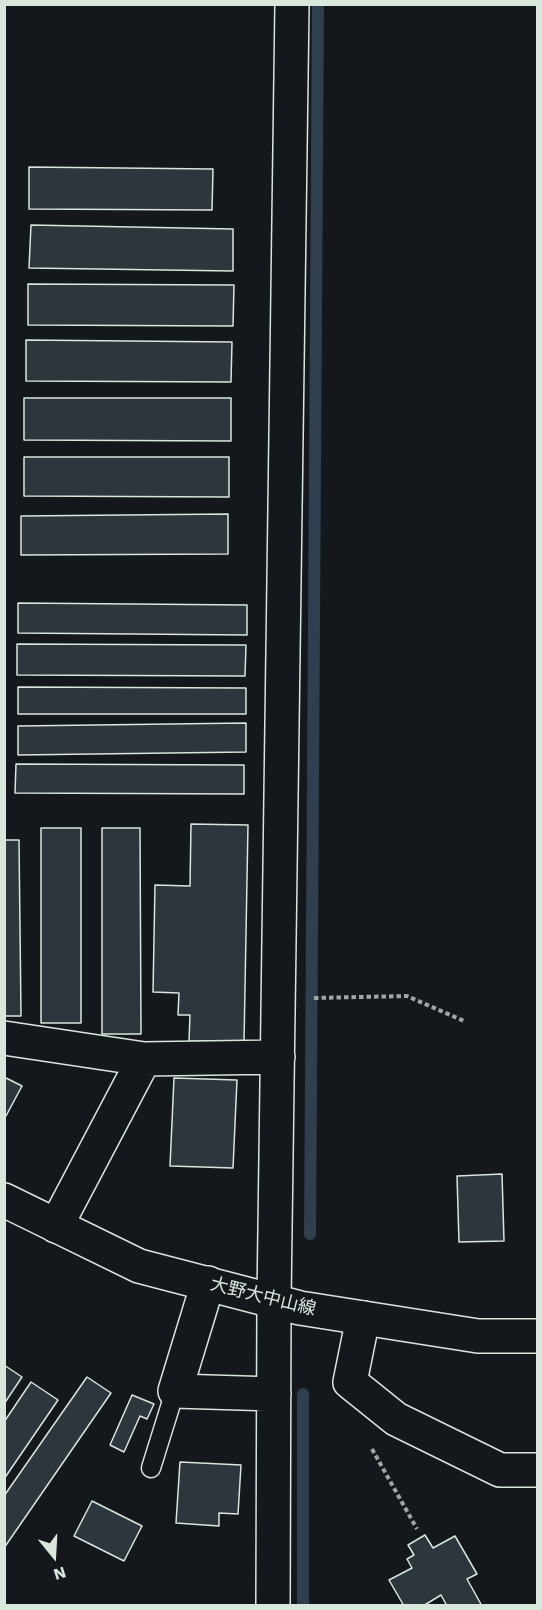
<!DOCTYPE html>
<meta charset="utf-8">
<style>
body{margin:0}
#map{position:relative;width:542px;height:1610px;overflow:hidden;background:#14181c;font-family:"Work Sans",sans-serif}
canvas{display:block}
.frame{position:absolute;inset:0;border:6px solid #d8e6dc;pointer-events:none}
.north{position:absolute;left:24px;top:1526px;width:60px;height:60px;-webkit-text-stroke:4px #14181c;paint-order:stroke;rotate:162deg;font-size:16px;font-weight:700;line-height:24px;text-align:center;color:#d8e6dc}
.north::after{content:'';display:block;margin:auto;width:21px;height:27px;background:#d8e6dc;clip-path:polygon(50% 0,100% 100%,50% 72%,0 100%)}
</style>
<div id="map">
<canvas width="542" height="1610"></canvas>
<div class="frame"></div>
<div class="north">N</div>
</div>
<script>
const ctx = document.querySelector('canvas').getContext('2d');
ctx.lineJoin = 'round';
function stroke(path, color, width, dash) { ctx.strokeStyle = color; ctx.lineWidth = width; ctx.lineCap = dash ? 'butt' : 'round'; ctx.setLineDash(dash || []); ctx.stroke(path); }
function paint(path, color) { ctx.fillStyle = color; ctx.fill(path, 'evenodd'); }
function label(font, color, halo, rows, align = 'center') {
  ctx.font = font + ' "Work Sans","Noto Sans JP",sans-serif'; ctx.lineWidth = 4.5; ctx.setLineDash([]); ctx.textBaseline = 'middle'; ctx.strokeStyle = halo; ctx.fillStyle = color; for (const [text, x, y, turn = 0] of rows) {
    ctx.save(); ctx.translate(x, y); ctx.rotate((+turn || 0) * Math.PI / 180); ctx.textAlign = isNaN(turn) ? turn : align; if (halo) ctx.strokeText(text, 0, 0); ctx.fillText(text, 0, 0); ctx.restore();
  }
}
stroke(new Path2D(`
 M310 1234 318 4
 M303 1606V1394`), '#2f3f4d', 12);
const building = new Path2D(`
 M29 167 213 169 212 210 29 209Z
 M31 225 233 229V271L29 268Z
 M28 284 234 285 233 326 28 325Z
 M26 340 232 342 231 382 26 381Z
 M24 398H231V441L24 440Z
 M24 457H229V497L24 496Z
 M228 514V554L21 555V516Z
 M18 603 247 605V635L18 633Z
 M17 644 246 645 245 676 17 675Z
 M18 687 246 688V714H18Z
 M246 723V752L18 755V726Z
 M16 764 244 765V794L15 793Z
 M191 824 248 825 244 1042 189 1041 190 1015H178L179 993 153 992 155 885 190 886Z
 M41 828H81V1023H41Z
 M102 828H140L141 1034H102Z
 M4 840H19L21 1016H4Z
 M4 1077 22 1086 6 1116H4Z
 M174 1078 237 1080 233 1168 170 1166Z
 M502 1174 504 1241 459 1242 457 1176Z
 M4 1365 22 1377 4 1404Z
 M87 1377 111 1393 4 1548V1496Z
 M31 1382 58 1400 4 1479V1422Z
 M132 1395 154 1404 147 1419 140 1416 124 1452 110 1445Z
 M180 1462 241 1465 238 1514 219 1513V1526L176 1523Z
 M92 1501 142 1526 124 1561 74 1536Z
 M425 1535 433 1548 455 1536 477 1574 467 1579 482 1606H447L441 1595 423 1606H404L389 1580 412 1568 407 1559 414 1555 408 1545Z`);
paint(building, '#2c363c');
stroke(building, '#d8e6dc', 1.5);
const service = new Path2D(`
 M151 1468 175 1391`);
const minor = new Path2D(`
 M4 1038 144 1059 278 1057
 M56 1226 144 1059
 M208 1283 175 1391 274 1394
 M363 1318 350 1382 396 1419 500 1470H538
 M273 1606 274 1300 292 4`);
const secondary = new Path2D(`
 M4 1200 139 1266 300 1308 478 1336H538`);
stroke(service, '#d8e6dc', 21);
stroke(minor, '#d8e6dc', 36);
stroke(secondary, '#d8e6dc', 36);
stroke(new Path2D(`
 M314 998 407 996 464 1021
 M372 1449 417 1529`), '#9da8a2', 4, [4.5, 3]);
stroke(service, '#14181c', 18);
stroke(minor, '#14181c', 33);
stroke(secondary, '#14181c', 33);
label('18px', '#d8e6dc', '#14181c', [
 ["大野大中山線",263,1297,14]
]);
</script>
